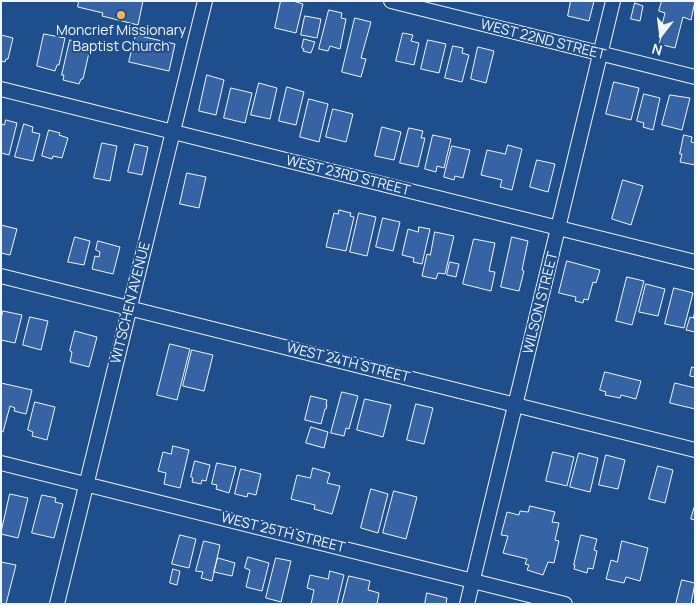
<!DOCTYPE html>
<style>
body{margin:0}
#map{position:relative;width:696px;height:605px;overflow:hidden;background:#1f4e8c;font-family:Manrope,sans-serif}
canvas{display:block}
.frame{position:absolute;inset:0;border:2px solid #f2f6ff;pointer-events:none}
.north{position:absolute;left:636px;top:10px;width:50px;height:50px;-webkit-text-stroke:4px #1f4e8c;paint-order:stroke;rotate:195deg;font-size:14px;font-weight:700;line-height:20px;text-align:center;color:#f2f6ff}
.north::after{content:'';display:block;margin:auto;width:18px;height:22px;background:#f2f6ff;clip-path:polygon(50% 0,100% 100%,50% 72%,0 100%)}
</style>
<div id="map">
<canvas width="696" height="605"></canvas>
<div class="frame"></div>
<div class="north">N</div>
</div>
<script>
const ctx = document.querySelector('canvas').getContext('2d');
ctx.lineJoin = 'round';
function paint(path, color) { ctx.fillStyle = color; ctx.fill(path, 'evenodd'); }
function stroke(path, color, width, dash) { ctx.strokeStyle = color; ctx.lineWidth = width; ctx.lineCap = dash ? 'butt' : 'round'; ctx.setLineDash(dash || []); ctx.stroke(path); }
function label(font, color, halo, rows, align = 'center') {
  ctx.font = font + ' Manrope,sans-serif'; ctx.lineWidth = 4; ctx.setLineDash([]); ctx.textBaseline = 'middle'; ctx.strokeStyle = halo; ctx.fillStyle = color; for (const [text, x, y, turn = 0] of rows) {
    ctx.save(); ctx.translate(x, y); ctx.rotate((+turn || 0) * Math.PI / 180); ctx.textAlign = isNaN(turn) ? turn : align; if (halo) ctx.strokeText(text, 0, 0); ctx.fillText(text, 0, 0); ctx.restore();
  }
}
const building = new Path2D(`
 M79 1H143L138 25 102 16 103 13 78 7Z
 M281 1H293L303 4 296 33 275 28Z
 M571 1H594L589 21 568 16Z
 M662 1H695L691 20 683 17 675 48 659 44 661 37H659L665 13 659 11Z
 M635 3 643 6 640 21 631 19Z
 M329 10 342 13 341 18 346 19 340 49 330 46 328 51 319 49Z
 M305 16 321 19 317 38 301 35Z
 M355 18 371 22 361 58 366 59 361 77 342 72Z
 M403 33 413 35 411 41 419 43 414 65 396 61Z
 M44 34 65 38 59 65H57L55 71 37 66Z
 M1 35 13 38 8 59H6L5 62 1 61Z
 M136 35 175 44 169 71 129 62Z
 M304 39 315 42 311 53 303 51 304 49 302 48Z
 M70 40 91 44 83 79H81L79 84 63 80 64 75H62Z
 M428 40 446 44 439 73 421 69Z
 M453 46 463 48 462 53 469 55 462 82 445 78Z
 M478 47 494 51 486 83 471 79Z
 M207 75 224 80 216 115 199 111Z
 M614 82 639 88 631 120 606 114Z
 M259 83 277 88 270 119 251 115Z
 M287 87 304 92 296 125 279 121Z
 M231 88 252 93 245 123 224 118Z
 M644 94 660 98 653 130 643 127 644 123 637 121Z
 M670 95 690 98 682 130 662 125Z
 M309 99 328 104 319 142 300 137Z
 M333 109 353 114 346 142 326 137Z
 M6 120 17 123 9 155 1 153V124L4 125Z
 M24 124 33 127 32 132 40 134 33 161 15 157Z
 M382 127 401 132 394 160 375 156Z
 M409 128 423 131 421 138H425L418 167 400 163Z
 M49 130 60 133 59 135 68 138 62 158 53 156 52 159 42 156Z
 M433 135 451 139 444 168 437 166 436 172 425 169Z
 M684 135 692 137 691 142 695 143V165L680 162 682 154H680Z
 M102 143 117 146 110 181 94 178Z
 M135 144 148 147 142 175 128 172Z
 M508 145 522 149 512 190 500 187 502 180 481 175 487 150 505 154Z
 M452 146 470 150 463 178 455 176 454 180 444 177Z
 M537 160 555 164 548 192 530 187Z
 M187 173 206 177 199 208 180 204Z
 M623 180 643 186 631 225 612 219Z
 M339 210 351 213 350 216 354 217 346 251 326 247 334 213 338 214Z
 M359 213 376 217 367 256 350 252Z
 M383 218 400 222 393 251 376 247Z
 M1 225 17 229 10 255 1 253Z
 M419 227 430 229 422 264 413 262 414 258 402 255 408 229 418 232Z
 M435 232 454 236 445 274 438 273 436 279 422 276 427 254 430 255Z
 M75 237 90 241 84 265 68 262Z
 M512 237 528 241 522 270 524 271 519 291 501 287Z
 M474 239 495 243 489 271 495 272 491 291 463 284Z
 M98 241 120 247 113 274 92 269 95 256 99 257 100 252 96 250Z
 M567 261 600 270 596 283 593 282 588 300 584 299 583 303 575 301 576 297 559 293Z
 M450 262 459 264 456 277 447 275Z
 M627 277 644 281 632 325 616 321Z
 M646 284 665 289 658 316 639 312Z
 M674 288 693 293 684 328 665 324Z
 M3 311 22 315 15 343 1 340V320Z
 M695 311V332L686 330 690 317 693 318Z
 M30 317 48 321 41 350 23 345Z
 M75 331 97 337 89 367 70 362 72 352 70 351Z
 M170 344 190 349 177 400 157 395Z
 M192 350 213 355 204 391 183 386Z
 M692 367 695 368V377L690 376Z
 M605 372 641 381 636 399 621 395 620 398 605 395 606 392 600 390Z
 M1 383 32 390 26 414 14 411 15 408 10 406 3 432 1 431Z
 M675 383 695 388V409L670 403Z
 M342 392 358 396 349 429 346 428 344 436 331 433Z
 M311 396 327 400 326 405H327L326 409H325L321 424 305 420Z
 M365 399 391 405 383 437 357 430Z
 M35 402 55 407 47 440 32 436 33 432 28 430Z
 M416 404 433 408 424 444 407 440Z
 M311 427 328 432 324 448 306 443Z
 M173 446 189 450 180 488 164 484 166 473 158 471 163 452 171 454Z
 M553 452 574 457 567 486 546 481Z
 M579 453 598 458 590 492 570 487Z
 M606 455 625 460 618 489 599 485Z
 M195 461 210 465 206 481 202 480 201 484 192 482 193 478 191 477Z
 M217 463 236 467 229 493 216 489 217 485 212 484Z
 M658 466 673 470 665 503 649 499Z
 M313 468 330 473 327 483 340 486 332 514 314 509 315 505 291 499 297 475 310 478Z
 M241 469 261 474 256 495 248 493 247 497 235 494Z
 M371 489 388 494 378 533 361 528Z
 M394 491 417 497 406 539 383 533Z
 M10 494 28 498 18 538 1 534Z
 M42 495 56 498 55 502 63 504 54 538 32 533Z
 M695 505V520L691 519Z
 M530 506 555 512 552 522 559 523 555 540 559 541 554 563 548 562 543 575 527 570 529 565 525 564 527 559 503 553 508 536 501 535 507 512 519 515 520 511 528 512Z
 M180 535 196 539 189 568 172 564Z
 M581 535 597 539 594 550 597 551 593 569 588 568 587 573 574 569 575 565H574Z
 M204 541 220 545 212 581 201 578 203 572 196 571Z
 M622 541 648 548 640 581 626 577 624 583 606 579 611 560 617 562Z
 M248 557 269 563 262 591 246 587 250 570 245 568Z
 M218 558 235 563 232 576 214 572Z
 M276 558 291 561 281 602 266 598Z
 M1 562 16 565 6 604H1Z
 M173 569 180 571 177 585 170 583Z
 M330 571 344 575 337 604H311L314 590 307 588 310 575 328 579Z
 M349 576 370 581 368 590 379 593 377 604H342Z
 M682 580 695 583 691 604H676Z
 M427 593 447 598 446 604H425Z`);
paint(building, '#3563a3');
stroke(building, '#f2f6ff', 1);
const minor = new Path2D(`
 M391 1 695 77
 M1 89 695 262
 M1 276 695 450
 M1 463 565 604
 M57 604 205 1
 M467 604 613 1`);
stroke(minor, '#f2f6ff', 16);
stroke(minor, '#1f4e8c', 14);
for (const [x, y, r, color] of [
 [121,15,5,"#ffb74d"]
]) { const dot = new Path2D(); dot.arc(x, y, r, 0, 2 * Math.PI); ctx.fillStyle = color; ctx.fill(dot); stroke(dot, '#1f4e8c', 2); }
label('14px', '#f2f6ff', '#1f4e8c', [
 ["Moncrief Missionary",121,31],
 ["Baptist Church",121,47]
]);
label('14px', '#f2f6ff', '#1f4e8c', [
 ["WEST 22ND STREET",543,40,14],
 ["WEST 23RD STREET",348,176,14],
 ["WITSCHEN AVENUE",131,303,-76],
 ["WILSON STREET",541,303,-76],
 ["WEST 24TH STREET",348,363,14],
 ["WEST 25TH STREET",283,533,14]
]);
</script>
